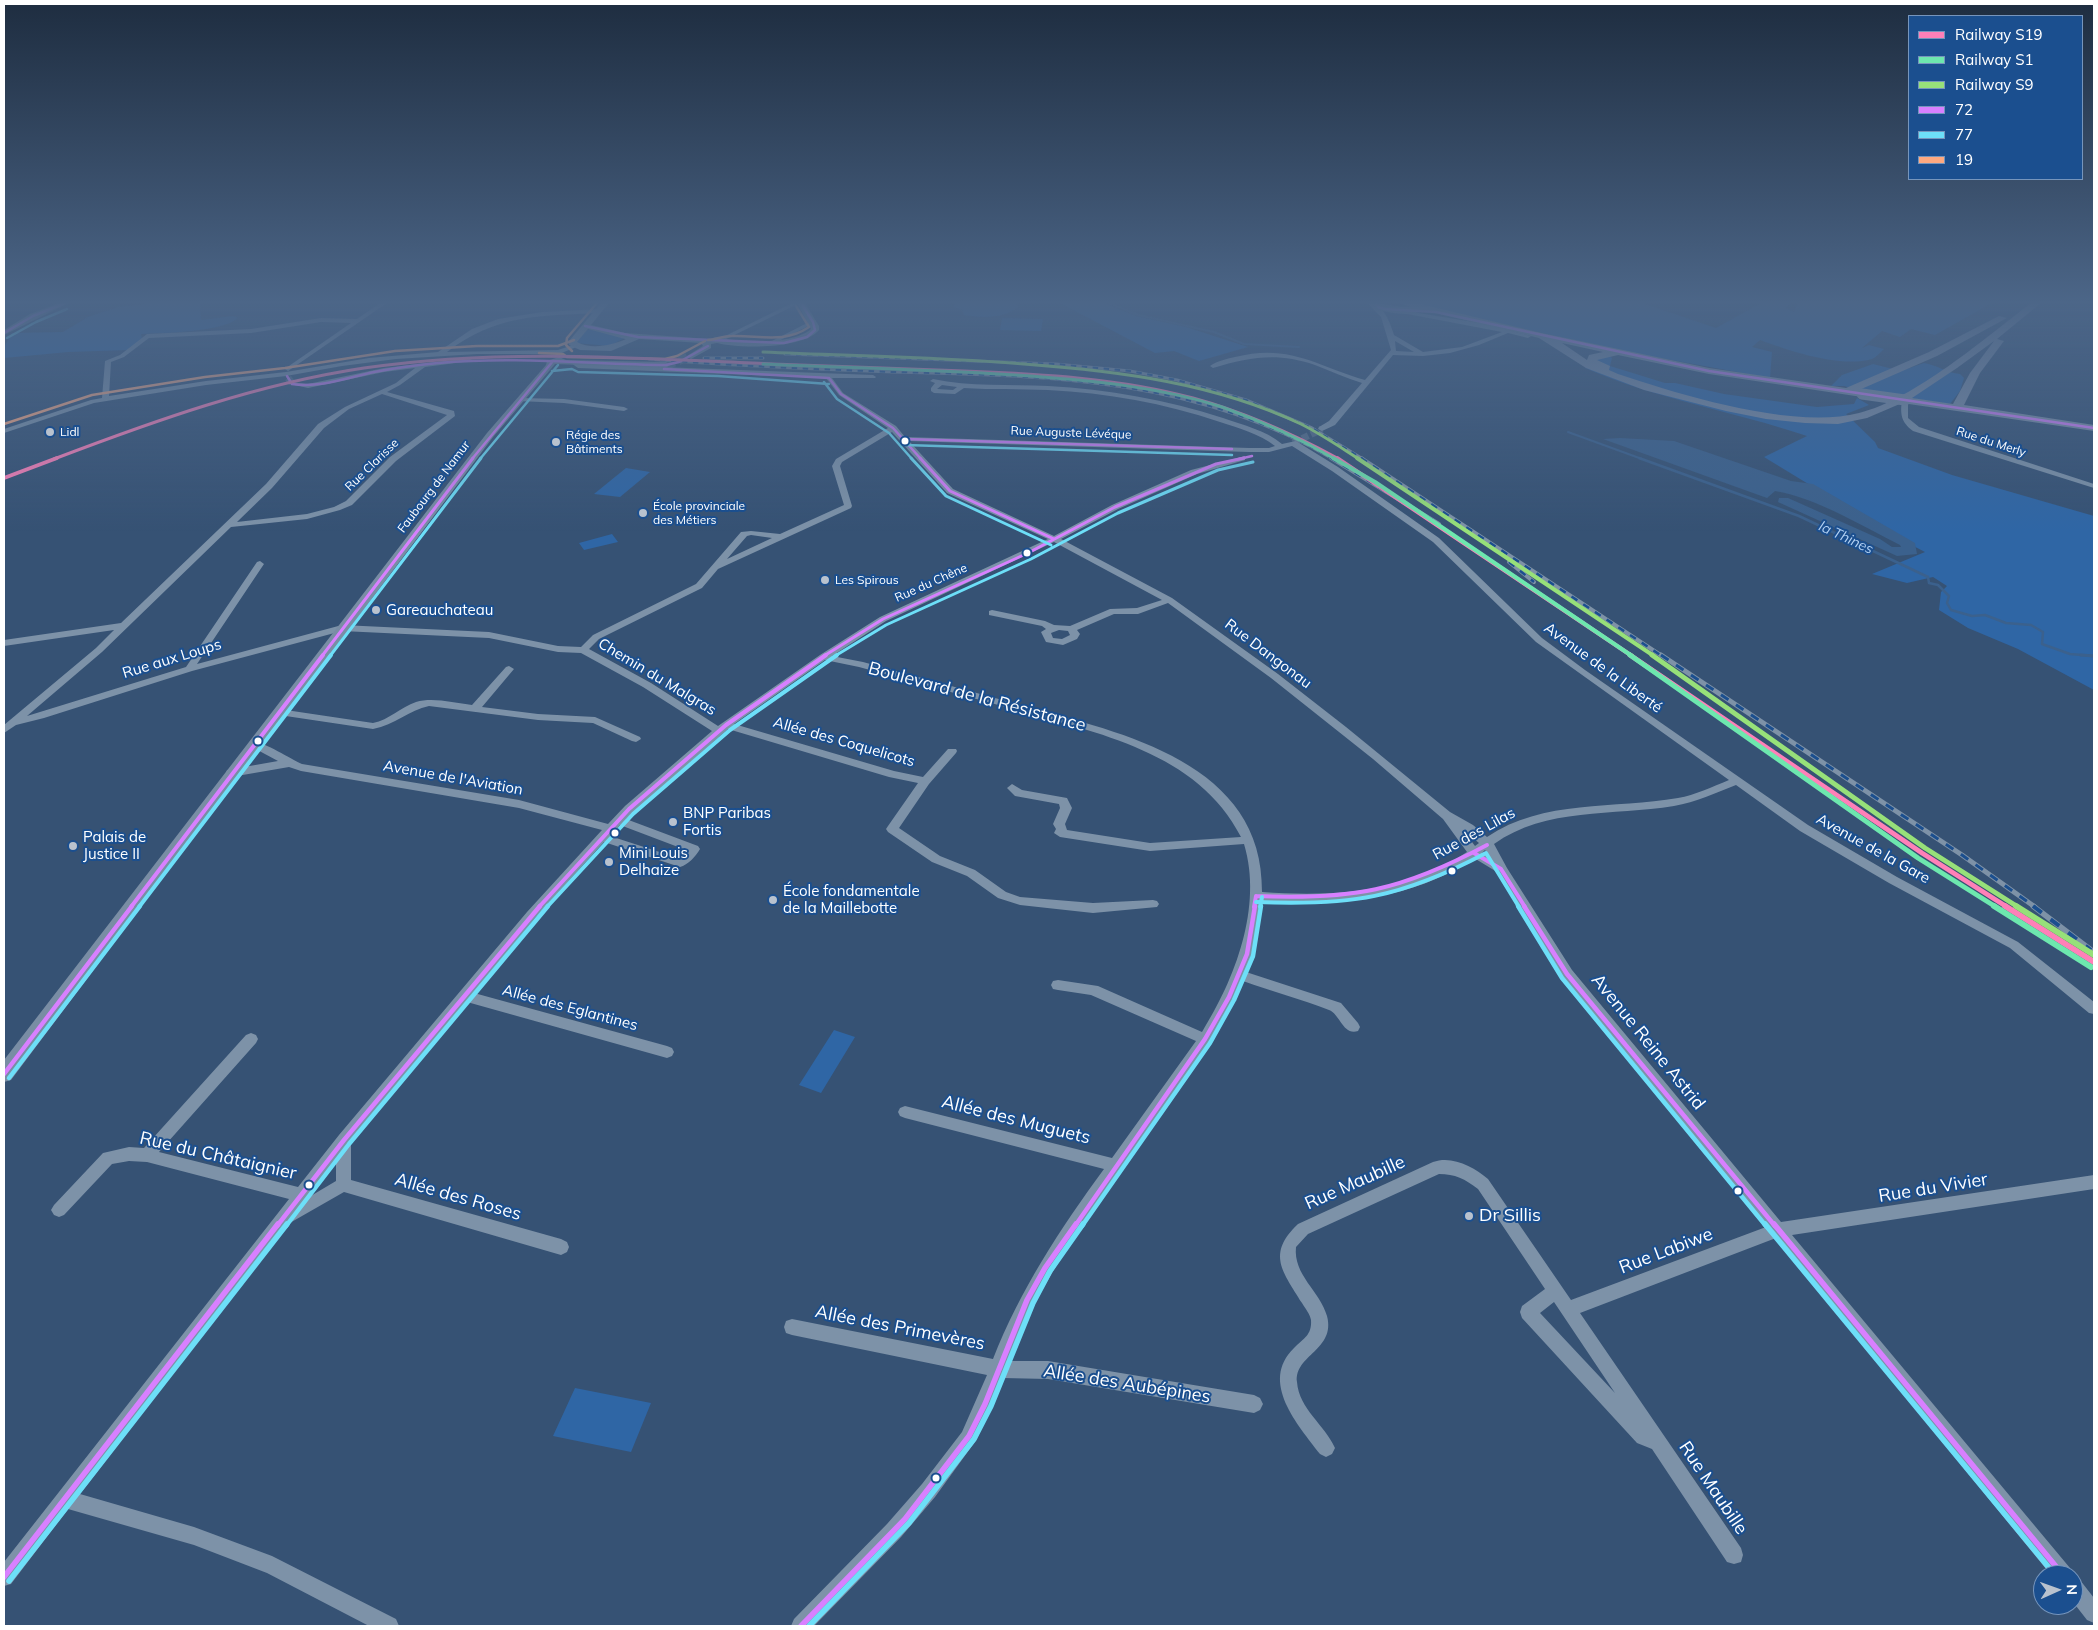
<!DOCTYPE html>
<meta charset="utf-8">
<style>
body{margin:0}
#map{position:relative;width:2098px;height:1630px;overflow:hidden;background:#365274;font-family:Mulish,sans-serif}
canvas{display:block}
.frame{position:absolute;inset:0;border:5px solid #fff;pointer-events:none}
.legend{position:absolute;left:1908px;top:15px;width:175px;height:165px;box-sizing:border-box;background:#1b4f8f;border:1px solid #7695bc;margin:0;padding:6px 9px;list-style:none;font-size:15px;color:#fff}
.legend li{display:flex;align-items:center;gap:10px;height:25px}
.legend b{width:25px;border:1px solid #7695bc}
.north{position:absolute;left:2033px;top:1565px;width:50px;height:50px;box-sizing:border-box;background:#1b4f8f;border:1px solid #7695bc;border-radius:50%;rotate:88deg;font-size:14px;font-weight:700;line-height:20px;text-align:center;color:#fff}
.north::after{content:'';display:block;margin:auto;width:18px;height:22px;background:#b9c2ce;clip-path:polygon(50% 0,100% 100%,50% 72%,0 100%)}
</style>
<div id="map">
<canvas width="2098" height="1630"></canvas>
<div class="frame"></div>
<ul class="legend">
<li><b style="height:6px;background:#ff80b8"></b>Railway S19</li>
<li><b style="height:6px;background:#6de7ae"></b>Railway S1</li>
<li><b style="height:6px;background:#97e079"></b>Railway S9</li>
<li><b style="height:6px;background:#d880ff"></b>72</li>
<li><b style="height:6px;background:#6ddff8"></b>77</li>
<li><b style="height:6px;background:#ffa980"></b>19</li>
</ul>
<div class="north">N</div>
</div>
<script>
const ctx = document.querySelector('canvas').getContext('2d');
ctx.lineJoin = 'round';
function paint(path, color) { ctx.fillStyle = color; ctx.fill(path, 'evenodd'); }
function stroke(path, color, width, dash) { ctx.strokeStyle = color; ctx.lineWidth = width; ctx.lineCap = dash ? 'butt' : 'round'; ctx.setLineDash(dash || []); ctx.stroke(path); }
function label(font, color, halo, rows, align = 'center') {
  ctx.font = font + ' Mulish,sans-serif'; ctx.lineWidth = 4; ctx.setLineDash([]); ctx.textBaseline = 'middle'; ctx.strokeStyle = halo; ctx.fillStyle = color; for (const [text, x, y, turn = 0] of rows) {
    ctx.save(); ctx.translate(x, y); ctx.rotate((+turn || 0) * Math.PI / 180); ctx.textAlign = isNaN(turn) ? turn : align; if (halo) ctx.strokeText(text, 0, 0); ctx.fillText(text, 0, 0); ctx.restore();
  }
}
paint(new Path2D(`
 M152 303H200L201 320 233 316 238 318C223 332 163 333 141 334L142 339 128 350 68 352 4 358V347L12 333 63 332 88 317 118 307Z
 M955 303H1015L1019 306C1006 319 981 318 964 315L962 310 953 307Z
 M1060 303H1104L1136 316 1186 327 1248 347 1199 361 1174 351 1155 353Z
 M1410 303H1642L1716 328 1761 303H1791L1786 308 1794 312 1798 303H1992L1935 335 1911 329 1900 337 1882 331 1862 348 1869 345 1884 349C1880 353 1876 357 1872 359 1840 368 1790 351 1760 340L1752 347 1772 352 1770 378 1622 351Z
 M1002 318 1043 319 1041 331 1000 330Z
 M594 329 624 338 610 346 575 343 587 330Z
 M1608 355 1612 358 1610 366 1665 383H1675L1724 394 1817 407 1854 404 1857 398 1869 405 1846 414 1875 442 1878 448 1952 475 2094 516V690L2018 649 1968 628 1939 610 1941 592 1947 586 1933 577 1907 583 1872 574 1925 552 1892 535 1764 457 1807 436C1733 411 1656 399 1585 368L1599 357Z
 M1924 363C1937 365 1947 373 1960 374L1964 378 1960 391 1950 404 1857 390 1844 386H1831L1842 375 1873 364 1901 371Z
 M626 468 650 472 620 497 594 494Z
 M612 534 618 542 584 550 579 543Z
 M834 1030 855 1037 821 1093 799 1085Z
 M575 1388 651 1403 631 1452 553 1436Z`), '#2f66a5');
paint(new Path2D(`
 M1620 438 1674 441 1791 481 1813 484 1915 543 1917 554 1897 556 1778 502 1779 498H1788L1880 539 1892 547H1901L1900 545C1862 526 1817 498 1775 491L1767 498 1603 439Z`), '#3b618d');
stroke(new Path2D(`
 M1109 303 1138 315 1214 332 1244 344 1299 347
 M1568 432 1642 459`), '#3b618d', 2);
stroke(new Path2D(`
 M1639 458 1799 516 1928 577 1929 583 1938 585 1949 596 1947 603 1951 610 1972 616 1985 615 2006 623 2031 625 2043 632 2042 644 2070 654 2094 656`), '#3b618d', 2.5);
stroke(new Path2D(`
 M2081 655 2094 656`), '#3b618d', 3);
stroke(new Path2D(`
 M288 378 292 383
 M1293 443 1322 429`), '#546c89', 7, [7, 3]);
stroke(new Path2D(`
 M666 365 691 356`), '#546c89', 9, [9, 4.5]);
paint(new Path2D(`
 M380 303H387L288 371 285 369 286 368 351 323 321 322 251 333 149 338 124 357 111 362 109 396 206 381 286 372 369 358 438 352 472 329 498 319 542 312 599 309 602 311 599 313C539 316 497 314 447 352L558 350 576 344 579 346 559 354H477L396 359 342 366 286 376 206 385 94 403 4 433V429L91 400 102 398 105 361 120 355 147 334 251 329 321 318 357 319Z
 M792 303H800L722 341 717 340Z
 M1367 303H1374C1386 310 1390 323 1394 335L1423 352 1462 347 1502 332 1402 313 1400 312V310L1486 324 1531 336 1528 338 1508 333 1479 345 1450 353 1423 356 1393 355 1335 425 1322 431 1318 429 1319 427 1329 421 1362 383C1346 378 1331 371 1315 365 1277 352 1250 357 1213 368L1210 366C1217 361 1226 359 1235 357 1289 343 1317 366 1365 380L1391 350 1381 317ZM1395 341 1414 352 1396 351Z
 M811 321 816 322 771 345 766 344Z
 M469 358 472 360 471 361 425 367 400 385 387 392 454 411 455 416 396 461 352 505 340 510 307 519 231 527 102 652 27 716 186 667 257 562 260 561 264 564 197 664 342 625 489 632 558 646 581 647 593 635 696 584 741 532 751 531 780 534 844 505 832 466 836 459 888 428 839 395 826 378 578 368 571 363 574 361 580 364 873 375 876 377 875 378H832L843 393 896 426 905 437 1249 448H1269L1275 446C1260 434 1238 428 1220 422 1164 403 1107 393 1048 390 1020 389 992 390 964 388L955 394 934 393 931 391V388L935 383 930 381 933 379C970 387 1009 384 1048 386 1108 389 1167 400 1223 418 1242 425 1266 430 1282 444L1296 441 1338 467 1439 538 1542 638 1585 670 1808 825 1897 877 2018 942 2094 1002V1014L2089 1013 2010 948 1889 883 1800 831 1736 785C1716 793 1696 802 1674 806 1613 816 1546 807 1494 844L1507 868 1572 970 1781 1222 2094 1175V1189L1792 1235 2070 1568 2073 1575H2051L1776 1238 1580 1313 1741 1548 1743 1555 1741 1562 1734 1564 1727 1562 1652 1449 1637 1443 1522 1318 1520 1312 1522 1306 1545 1289 1478 1189C1465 1179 1455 1174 1439 1174L1308 1234 1296 1247C1293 1275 1320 1291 1327 1316 1336 1350 1294 1355 1297 1382 1299 1409 1325 1425 1335 1448L1332 1454 1326 1457 1320 1454C1298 1425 1259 1382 1294 1348 1304 1338 1312 1335 1311 1320 1310 1314 1305 1308 1302 1303 1283 1272 1266 1254 1298 1224L1433 1162C1452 1155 1474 1167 1488 1179L1571 1300 1766 1227 1562 978 1497 872 1474 858C1411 901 1334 906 1261 901L1255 943 1246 972 1341 1003 1358 1023 1360 1027 1358 1031C1343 1036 1340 1014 1329 1010 1301 999 1271 991 1243 981 1226 1020 1203 1055 1179 1089 1119 1177 1048 1259 1009 1361H1048L1254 1395 1260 1398 1263 1404 1260 1410 1254 1413 1048 1379 1003 1378 977 1439 935 1497 901 1537 814 1626H791L794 1619 887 1524 922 1484 962 1432 987 1375 792 1335 786 1333 784 1327 786 1321 792 1319 993 1359C1020 1290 1060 1229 1104 1169L905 1118 900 1116 898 1112 900 1108 905 1106 1112 1158 1196 1041 1091 995 1058 990 1053 989 1051 985 1053 981 1058 980 1098 986 1202 1032C1235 979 1263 907 1244 844L1150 851 1060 837 1054 833 1056 829 1053 824 1060 808 1059 804 1015 796 1007 788 1012 784 1022 790 1067 798 1072 808 1065 824 1067 830 1150 843 1241 837C1198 752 1097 733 1013 709 962 695 910 681 859 667L825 660 734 724 894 771 923 777 948 749H956L957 751 956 753 929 784 899 828 940 856 975 870 1006 892 1020 897 1093 903 1153 900 1157 901 1159 904 1157 907 1093 913 1020 905 998 898 967 876 932 862 888 832 886 829 888 826 918 783 889 777 728 729 626 819 698 846 700 849C696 856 688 865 680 867L604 842 535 918 474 993 667 1046 672 1048 674 1052 672 1056 667 1058 467 1002 351 1142V1180L561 1239 567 1242 569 1247 567 1252 561 1255 344 1192 288 1224 80 1494 194 1527 272 1556 396 1619 399 1626H369L267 1573 194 1545 68 1509 11 1584 4 1586V1562L289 1199 147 1162 129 1161 112 1164 64 1215 59 1217 54 1215 51 1210 54 1205 103 1153 129 1147 144 1148 246 1035 251 1033 256 1035 258 1039 256 1043 159 1152 298 1187 339 1135 527 912 602 830 519 808 301 771 289 767 231 777 227 776 226 773 227 770 278 761 250 746 249 744 250 742C261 739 290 759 302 764L519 800 608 824 625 806 712 731 643 687 581 653 558 652 489 638 342 631 192 671 44 718 16 725 4 733V725L96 648 114 630 4 646V640L121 623 266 484 318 424 345 407 396 383 415 368 384 372 308 388 290 384V382L308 384 384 368ZM942 385 957 387 953 390 937 389ZM382 394 447 415 390 457 346 501 334 507 307 514 237 522 272 488 324 428 349 409ZM892 432 947 493 1048 539 880 617 820 655 718 726 651 683 589 649 599 639 702 588 718 569 851 508 852 506 840 466 842 462ZM909 441 1249 452H1269L1292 446 1332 471 1433 542 1536 642 1729 780C1712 787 1695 795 1678 798 1615 809 1543 799 1487 837L1473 825 1450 812 1346 727 1278 674 1172 598 1061 539 1118 509 1197 474 1245 460V456L1191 470 1112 505 1054 536 953 489ZM751 535 772 538 727 559 747 536ZM1054 542 1162 600 1137 608 1110 609 1070 626 1054 625 1045 621 992 610 989 611V615L1042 626 1046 629 1041 632 1046 642 1063 645 1077 639 1080 634 1077 630 1114 614H1138L1168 603 1271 678 1373 759 1443 819 1467 852C1406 893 1333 897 1262 892 1264 763 1123 733 1024 706 971 691 917 677 863 662L832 656 886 621ZM1059 630 1068 631 1070 635 1062 639 1053 638 1051 633ZM620 825 686 850 678 858 610 836ZM1463 830 1479 843 1475 846ZM1485 850 1490 857 1482 853ZM336 1162V1181L309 1197ZM1554 1302 1615 1393 1540 1313Z
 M520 398 564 399 624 407 628 409 624 411 564 403 518 401V399Z
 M1905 398 1908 400V418L1919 427 2094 484V488L1913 431C1901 422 1900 414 1902 400Z
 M509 666 514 669 482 707 538 714 595 717 640 737 641 739 636 742 632 741 593 723 538 720 429 706C409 710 395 725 373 729L279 715 274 712 279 709 373 723C389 720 401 707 416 702 433 697 454 703 472 705L506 667Z
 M2073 1577 2080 1580 2094 1598V1623L2087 1620 2073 1602Z`), '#7d92a8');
paint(new Path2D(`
 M58 303H69L4 335V330L30 314Z
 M601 303H609L591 325 625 333 710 339 717 337C740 343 793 345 811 329L797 303H805L819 326V330C803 349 740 349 717 343L711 344V348L691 359 687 356 703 346 701 343 639 339 611 351 580 350 569 345V341ZM588 329 625 339H626C612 345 592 350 577 342Z
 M559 357 566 360 666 362 670 365 666 368 555 364 493 437 11 1080 4 1082V1060L487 433 546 365 547 361Z`), '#798da4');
paint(new Path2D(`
 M1371 303C1384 303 1396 307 1410 307L1400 303H1416L1542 333 1709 368 1846 388 1929 352 1999 316 2007 318 1937 356 1859 390 1867 394 1862 397 1709 374 1618 355 1597 360 1610 366 1609 370 1618 374C1681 395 1794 430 1859 413 1915 399 1985 338 2031 303H2041L1997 339 2004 341 1980 373 1964 405 2094 425V431L1902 403 1867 418 1838 424 1805 423 1766 419 1726 411 1644 390 1586 368 1539 338 1423 310C1412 318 1387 312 1375 309ZM1994 341 1970 373 1953 404 1912 398 1957 368ZM1562 343 1603 352 1589 355 1587 360Z`), '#7d8ea7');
const railFar3 = new Path2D(`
 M785 354 1056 364 1130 371 1177 380 1246 400 1312 428 1363 459
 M704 358H763
 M649 359C731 366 812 369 894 372 1050 376 1195 378 1333 459`);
const railFar2 = new Path2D(`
 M1331 458 1439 524
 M1361 458 1662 656
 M1509 562 1534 582`);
const railFar1 = new Path2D(`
 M1661 655 1962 855 2035 907`);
const rail = new Path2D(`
 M2033 906 2091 950`);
stroke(railFar3, '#7e92a7', 3);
stroke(railFar2, '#7e92a7', 4);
stroke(railFar1, '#7e92a7', 5);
stroke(rail, '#7e92a7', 5.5);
stroke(railFar3, '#1b4f8f', 2, [5.5]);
stroke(railFar2, '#1b4f8f', 2.5, [7]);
stroke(railFar1, '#1b4f8f', 3, [9]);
stroke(rail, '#1b4f8f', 4, [11]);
stroke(new Path2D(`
 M1862 394 1905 400`), '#7d8ea7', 11);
stroke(new Path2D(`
 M1376 303 1378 307 1385 309 1436 312 1709 371 2094 428
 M585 326 638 337 784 343 807 337 815 330 813 322 801 303
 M4 333 33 316 65 303
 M664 369 829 378
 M287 376 292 384C321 388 346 378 374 372 395 368 417 365 438 363 514 356 590 364 666 365L679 362 708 346
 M829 378 841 394 893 428 921 459
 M905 439 1232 449
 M472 459 553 361
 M1239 459 1252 456`), '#d880ff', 2.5);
stroke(new Path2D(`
 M920 458 950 491 1054 539
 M322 656 473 458
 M824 656 883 619 1028 553 1115 507 1216 464 1244 458`), '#d880ff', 3);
stroke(new Path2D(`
 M1474 853 1501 869 1525 907
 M1256 896C1353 900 1401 891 1487 845
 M131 907 323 655
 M539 907 629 809 726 725 826 655
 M1254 907 1256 896`), '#d880ff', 4);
stroke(new Path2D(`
 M1524 906 1567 974 1775 1226
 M4 1074 132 906
 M277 1226 344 1140 540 906
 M1075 1226 1205 1039 1229 997 1247 954 1255 906`), '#d880ff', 4.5);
stroke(new Path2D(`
 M1774 1224 2063 1575
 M4 1577 278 1224
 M801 1626 905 1519 969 1436 985 1404 1027 1300 1045 1268 1076 1224`), '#d880ff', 5.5);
stroke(new Path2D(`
 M7 338 36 322 67 309
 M552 371 572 369 578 372 718 376 829 384
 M824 382 837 399 889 433 912 459
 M905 445 1232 455
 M480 459 558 365`), '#6ddff8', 2.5);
stroke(new Path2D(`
 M911 458 946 496 1051 545
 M330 656 481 458
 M835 656 886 625 1031 559 1118 513 1218 470 1253 462`), '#6ddff8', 3);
stroke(new Path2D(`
 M1256 902C1351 906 1401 898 1486 853L1519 907
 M139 907 331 655
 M547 907 633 814 730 730 837 655
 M1260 907 1262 897`), '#6ddff8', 4);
stroke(new Path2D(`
 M1518 906 1562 978 1766 1226
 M9 1078 140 906
 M286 1226 349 1144 548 906
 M1082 1226 1210 1043 1234 1000 1253 956 1261 906`), '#6ddff8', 4.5);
stroke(new Path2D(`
 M1765 1224 2055 1575
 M9 1581 287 1224
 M809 1626 909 1523 974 1439 991 1406 1033 1303 1050 1271 1083 1224`), '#6ddff8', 5.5);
stroke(new Path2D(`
 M708 340C716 339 724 336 732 336 759 335 784 344 809 327L796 306
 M572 351 566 345 567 338 597 303
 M539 353 563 354 567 357 665 359 677 356 705 341
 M4 424 92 395 205 377 285 368 395 351 477 346H558L574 340`), '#ffa980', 2.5);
stroke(new Path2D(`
 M54 459C154 421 257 384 364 368 499 348 636 358 773 364 836 366 900 369 964 371 1041 374 1119 378 1193 398 1244 412 1293 434 1339 459`), '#ff80b8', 3);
stroke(new Path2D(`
 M1337 458 1632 656
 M4 478 57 458`), '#ff80b8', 4);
stroke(new Path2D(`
 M1630 655 1922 853 2007 907`), '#ff80b8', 5);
stroke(new Path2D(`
 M2005 906 2094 962`), '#ff80b8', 6);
stroke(new Path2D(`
 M763 364C852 368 942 370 1031 376 1095 381 1160 387 1222 407 1261 421 1299 438 1335 459`), '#6de7ae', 3);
stroke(new Path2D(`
 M1333 458 1375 482 1632 656`), '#6de7ae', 4);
stroke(new Path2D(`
 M1630 655 1918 858 1996 907`), '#6de7ae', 5);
stroke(new Path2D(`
 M1994 906 2091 967`), '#6de7ae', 6);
stroke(new Path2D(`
 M763 352C850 356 937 357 1024 364 1119 371 1214 383 1301 424 1321 434 1340 447 1359 459`), '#97e079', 3);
stroke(new Path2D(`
 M1357 458 1654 656`), '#97e079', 4);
stroke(new Path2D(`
 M1652 655 1925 848 2018 907`), '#97e079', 5);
stroke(new Path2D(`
 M2016 906 2094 955`), '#97e079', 6);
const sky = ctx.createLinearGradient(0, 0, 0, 531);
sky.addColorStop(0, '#1e2d40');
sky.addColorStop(0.57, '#4c6688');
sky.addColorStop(1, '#4c668800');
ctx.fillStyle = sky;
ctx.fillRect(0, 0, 2098, 531);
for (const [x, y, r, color] of [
 [50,432,5,"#b9c2ce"],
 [905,441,4.5,"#fff"],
 [556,442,5,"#b9c2ce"],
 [643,513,5,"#b9c2ce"],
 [1027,553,4.5,"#fff"],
 [825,580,5,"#b9c2ce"],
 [376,610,5,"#b9c2ce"],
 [258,741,4.5,"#fff"],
 [673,822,5,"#b9c2ce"],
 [615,833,4.5,"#fff"],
 [73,846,5,"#b9c2ce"],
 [609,862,5,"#b9c2ce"],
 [1452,871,4.5,"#fff"],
 [773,900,5,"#b9c2ce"],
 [309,1185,4.5,"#fff"],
 [1738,1191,4.5,"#fff"],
 [1469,1216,5,"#b9c2ce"],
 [936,1478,4.5,"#fff"]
]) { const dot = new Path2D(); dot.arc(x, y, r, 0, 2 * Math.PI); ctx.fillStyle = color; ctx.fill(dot); stroke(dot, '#1b4f8f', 2); }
label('12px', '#fff', '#1b4f8f', [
 ["Lidl",60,432],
 ["Régie des",566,435],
 ["Bâtiments",566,449],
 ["École provinciale",653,506],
 ["des Métiers",653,520],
 ["Les Spirous",835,580]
], 'left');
label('12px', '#fff', '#1b4f8f', [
 ["Rue Auguste Lévéque",1071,433,2],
 ["Rue du Merly",1991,442,18],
 ["Rue Clarisse",372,465,-44],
 ["Faubourg de Namur",434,487,-53],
 ["Rue du Chêne",931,583,-24]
]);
label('italic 14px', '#b5d3f5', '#1b4f8f', [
 ["la Thines",1846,538,25]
]);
label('15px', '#fff', '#1b4f8f', [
 ["Gareauchateau",386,610],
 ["BNP Paribas",683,813],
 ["Fortis",683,830],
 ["Palais de",83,837],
 ["Justice II",83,854],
 ["Mini Louis",619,853],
 ["Delhaize",619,870],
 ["École fondamentale",783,891],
 ["de la Maillebotte",783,908]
], 'left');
label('15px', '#fff', '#1b4f8f', [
 ["Rue Dangonau",1268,654,37],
 ["Rue aux Loups",172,659,-17],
 ["Avenue de la Liberté",1603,668,36],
 ["Chemin du Malgras",657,677,31],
 ["Allée des Coquelicots",844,742,16],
 ["Avenue de l'Aviation",453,778,10],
 ["Rue des Lilas",1474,834,-29],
 ["Avenue de la Gare",1873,849,29],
 ["Allée des Eglantines",570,1008,15]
]);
label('18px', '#fff', '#1b4f8f', [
 ["Boulevard de la Résistance",977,697,15],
 ["Avenue Reine Astrid",1648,1042,51],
 ["Allée des Muguets",1016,1120,14],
 ["Rue du Châtaignier",218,1156,13],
 ["Rue Maubille",1355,1183,-24],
 ["Rue du Vivier",1933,1188,-9],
 ["Allée des Roses",458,1197,16],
 ["Rue Labiwe",1666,1251,-21],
 ["Allée des Primevères",900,1328,11],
 ["Allée des Aubépines",1127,1384,9],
 ["Rue Maubille",1713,1488,56]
]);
label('18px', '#fff', '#1b4f8f', [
 ["Dr Sillis",1479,1216]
], 'left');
</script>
